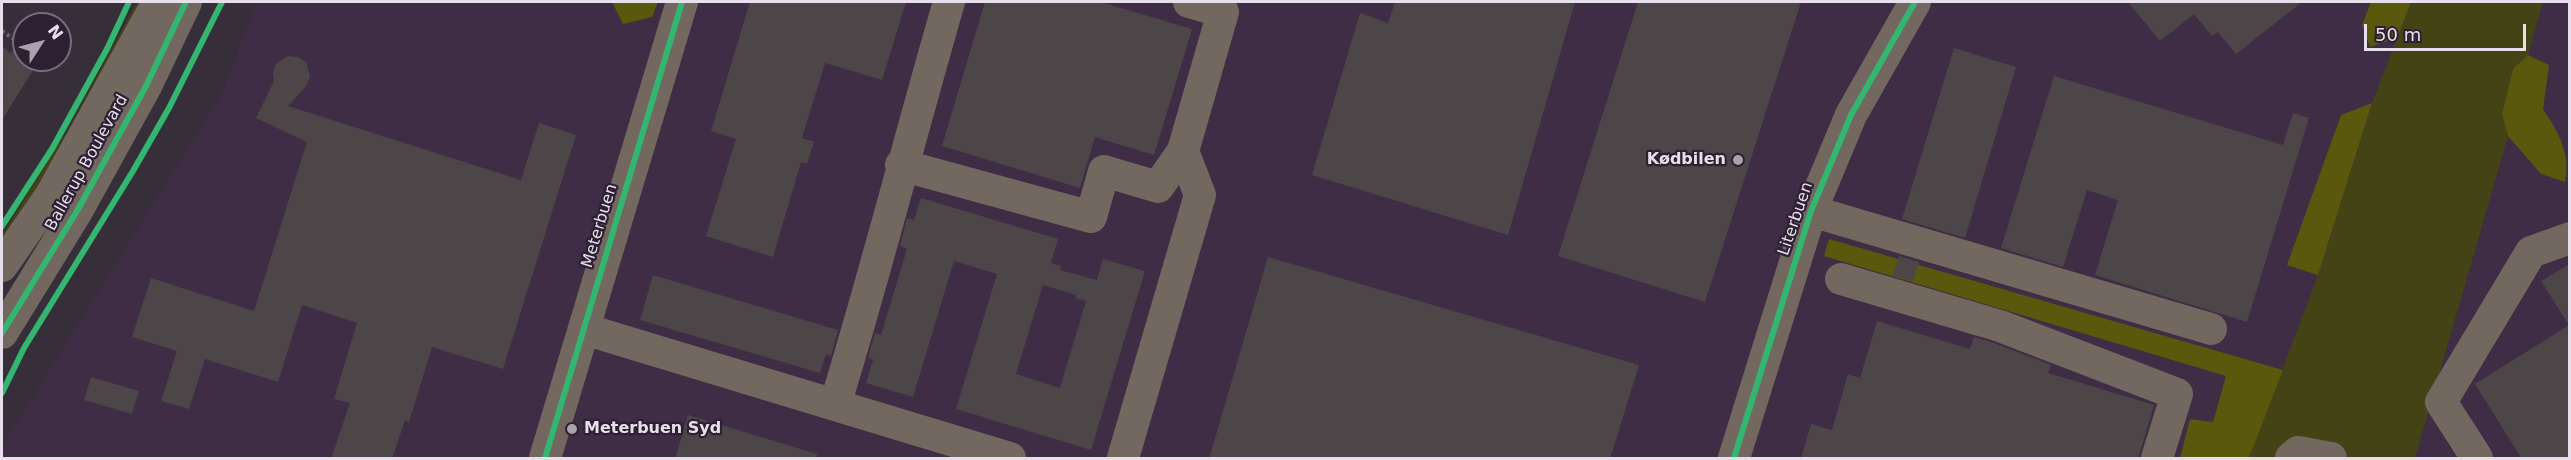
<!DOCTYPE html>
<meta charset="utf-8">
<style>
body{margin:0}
#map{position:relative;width:2571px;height:460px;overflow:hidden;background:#362e39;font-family:"DejaVu Sans",sans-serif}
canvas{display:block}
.frame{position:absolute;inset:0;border:3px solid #e8dfec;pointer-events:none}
.north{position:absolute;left:12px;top:12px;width:60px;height:60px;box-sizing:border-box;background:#2d2033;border:2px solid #786c7d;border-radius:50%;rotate:54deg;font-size:16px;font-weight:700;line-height:24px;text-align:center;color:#e8dfec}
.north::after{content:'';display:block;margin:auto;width:21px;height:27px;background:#aaa1ad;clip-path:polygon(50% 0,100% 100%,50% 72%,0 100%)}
.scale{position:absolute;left:2364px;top:24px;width:162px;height:27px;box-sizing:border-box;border:3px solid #e8dfec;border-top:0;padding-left:8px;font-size:18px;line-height:21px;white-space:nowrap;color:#e8dfec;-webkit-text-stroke:4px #2d2033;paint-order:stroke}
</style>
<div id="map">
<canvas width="2571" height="460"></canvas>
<div class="frame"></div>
<div class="north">N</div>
<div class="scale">50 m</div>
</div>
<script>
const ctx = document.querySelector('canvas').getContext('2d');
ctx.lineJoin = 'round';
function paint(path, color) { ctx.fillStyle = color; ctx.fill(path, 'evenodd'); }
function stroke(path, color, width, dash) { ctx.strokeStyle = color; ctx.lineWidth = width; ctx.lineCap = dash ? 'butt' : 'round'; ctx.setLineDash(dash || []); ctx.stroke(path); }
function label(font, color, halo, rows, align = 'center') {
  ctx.font = font + ' "DejaVu Sans",sans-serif'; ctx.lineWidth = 4.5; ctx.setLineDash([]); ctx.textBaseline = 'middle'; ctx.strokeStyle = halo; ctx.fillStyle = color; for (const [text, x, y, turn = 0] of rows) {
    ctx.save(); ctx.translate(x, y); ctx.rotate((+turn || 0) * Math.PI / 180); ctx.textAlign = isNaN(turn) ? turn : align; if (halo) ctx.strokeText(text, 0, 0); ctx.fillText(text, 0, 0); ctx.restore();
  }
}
paint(new Path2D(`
 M256 2H2569V458H2V446L223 91Z`), '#3e2d44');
paint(new Path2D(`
 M137 2H143L71 135 2 245V235L66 133Z
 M2411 2H2543L2528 55 2513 69 2502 114 2508 136 2415 458H2249L2318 275 2372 103Z`), '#434316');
paint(new Path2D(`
 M612 2H658L652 17 623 24Z
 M2371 2H2411L2397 38 2370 47 2362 25Z
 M2528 55 2549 65 2543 109C2558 131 2571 154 2565 182L2541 174 2508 136 2502 114 2513 69Z
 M2372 103 2318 275 2287 265 2341 115Z
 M1829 239 2283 370 2249 458H2180L2190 419 2213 422 2226 376 1824 256Z`), '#59580d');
paint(new Path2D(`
 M750 2H906L882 80 825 63 802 138 814 142 807 164 801 162 773 257 706 236 736 139 711 131Z
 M985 2H1101L1192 29 1154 155 1095 137 1080 188 942 146Z
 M1395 2H1575L1508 235 1312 175 1360 13 1388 23Z
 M1638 2H1801L1705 302 1558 256Z
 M2128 2H2302L2236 54 2218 32 2212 36 2194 14 2160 41Z
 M24 34V60L35 67 2 120V47L11 53Z
 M1954 48 2016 67 1965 238 1902 219Z
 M288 56 298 57 306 62 310 76 307 85 288 106 521 180 539 123 576 135 503 369 432 347 409 422 405 420 392 459H331L350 403 334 399 357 323 302 305 278 382 205 359 189 409 161 401 177 351 132 337 151 278 254 311 307 142 256 118 274 81 273 73 276 64Z
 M2054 76 2283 145 2293 113 2309 118 2247 322 2095 275 2118 200 2087 190 2063 267 2001 248Z
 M921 198 1058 239 1051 263 1061 266 1060 270 1097 280 1103 259 1145 271 1091 450 956 409 997 274 954 261 913 397 866 383 873 360 868 358 875 333 881 335 907 249 900 246 907 218 914 220ZM1043 285 1076 295V298L1086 301 1060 388 1016 374Z
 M1899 256 1919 262 1913 281 1893 276Z
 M1268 257 1639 365 1610 459H1209Z
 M2570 264V459H2522L2475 384 2569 325 2541 281Z
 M653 275 838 330 831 356 826 354 820 373 640 320Z
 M1877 321 1970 349 1974 337 1994 343 2051 365 2048 373 2154 405 2138 459H1801L1811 424 1832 430 1848 374 1860 378Z
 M91 377 139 391 132 414 84 400Z
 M688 415 817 454 816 459H675Z`), '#4d4649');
stroke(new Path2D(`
 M2 31 24 46`), '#6c6565', 4, [3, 3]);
stroke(new Path2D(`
 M901 165 1091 217 1104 171 1158 187 1183 151
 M1811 211 2211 329
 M2 266 51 195 158 2
 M1841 279 2000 326 2177 394 2157 458
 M584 329 1010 458
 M2 333 77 211 146 86 186 2
 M835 405C876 272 910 136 949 2
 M545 458 682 2
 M1123 458 1200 195 1183 151 1223 12 1189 2
 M1734 458 1811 211 1851 115 1915 2
 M2291 458 2298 452 2331 458
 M2477 458 2441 402 2531 252 2570 238`), '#726860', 32);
stroke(new Path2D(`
 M2 226 52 149 107 49 129 2
 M2 333 77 211 146 86 186 2
 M2 393 24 348 133 171 169 108 222 2
 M545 458 682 2
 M1734 458 1811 211 1851 115 1915 2`), '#33b770', 6);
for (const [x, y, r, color] of [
 [1738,160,6,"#aaa1ad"],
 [572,429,6,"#aaa1ad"]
]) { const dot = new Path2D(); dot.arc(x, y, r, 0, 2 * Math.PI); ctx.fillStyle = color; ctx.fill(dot); stroke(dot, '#2d2033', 2); }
label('bold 16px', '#e8dfec', '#2d2033', [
 ["Kødbilen",1726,160],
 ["Meterbuen Syd",584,429,"left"]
], 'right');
label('16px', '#e8dfec', '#2d2033', [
 ["Ballerup Boulevard",87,163,-61],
 ["Literbuen",1796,219,-71],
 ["Meterbuen",600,226,-73]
]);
</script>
